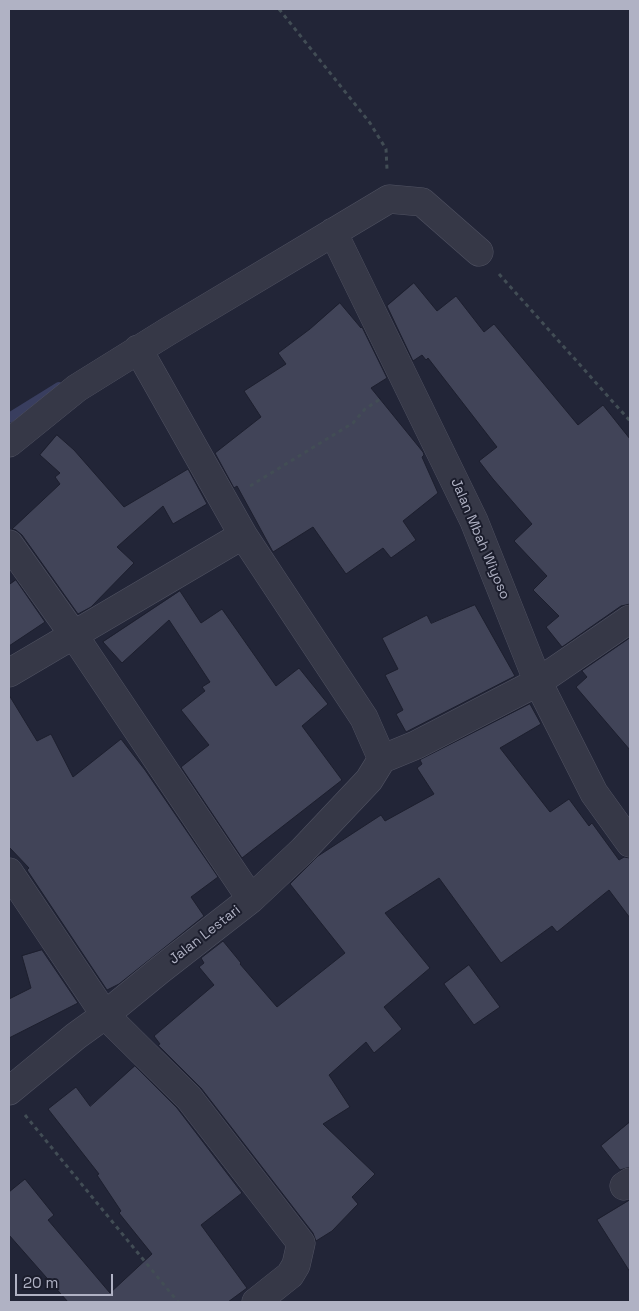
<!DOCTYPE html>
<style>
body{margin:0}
#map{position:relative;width:639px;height:1311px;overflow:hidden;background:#222537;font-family:"Space Grotesk",sans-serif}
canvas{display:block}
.frame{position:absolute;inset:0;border:10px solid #b0b2c4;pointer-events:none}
.scale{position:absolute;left:15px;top:1274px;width:98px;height:22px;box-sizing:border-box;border:2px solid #b0b2c4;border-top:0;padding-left:6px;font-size:15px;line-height:18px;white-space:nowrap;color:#b0b2c4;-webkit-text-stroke:4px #1b1d2c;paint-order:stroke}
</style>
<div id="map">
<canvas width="639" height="1311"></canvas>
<div class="frame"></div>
<div class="scale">20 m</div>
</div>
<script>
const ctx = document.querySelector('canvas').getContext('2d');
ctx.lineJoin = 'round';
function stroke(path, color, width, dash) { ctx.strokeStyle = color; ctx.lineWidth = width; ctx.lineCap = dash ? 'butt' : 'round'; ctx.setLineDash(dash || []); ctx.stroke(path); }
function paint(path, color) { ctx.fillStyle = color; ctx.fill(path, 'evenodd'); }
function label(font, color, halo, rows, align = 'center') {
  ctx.font = font + ' "Space Grotesk",sans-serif'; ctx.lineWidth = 4; ctx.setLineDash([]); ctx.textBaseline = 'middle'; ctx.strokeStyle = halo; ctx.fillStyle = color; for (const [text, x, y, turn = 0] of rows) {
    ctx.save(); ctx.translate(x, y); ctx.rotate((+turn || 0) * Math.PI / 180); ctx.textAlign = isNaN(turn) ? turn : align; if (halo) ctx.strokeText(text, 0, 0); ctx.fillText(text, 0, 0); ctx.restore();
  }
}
stroke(new Path2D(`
 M9 418 59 387`), '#393e5f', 10);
const building = new Path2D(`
 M414 283 437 311 456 296 484 332 494 324 578 425 603 405 630 439V604L621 606 562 647 546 627 559 616 533 590 547 576 514 541 532 524 493 479 479 461 497 447 428 358 426 360 422 355 413 361 387 306Z
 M340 303 361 328 362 327 387 378 371 388 423 452 424 455 422 457 438 493 403 521 416 540 391 558 383 548 346 574 313 527 273 552 237 486 234 488 215 453 261 417 244 391 286 364 278 353 310 329Z
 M57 435 74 450 124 507 188 469 207 504 173 524 163 506 117 547 134 563 91 607 78 614 22 535 16 530 12 529 60 484 55 477 60 473 40 455Z
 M16 580 45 622 9 646V585Z
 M180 591 201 623 222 609 276 686 299 668 328 704 302 726 342 780 242 858 181 767 209 745 181 710 205 691 202 687 210 682 169 620 122 663 103 642Z
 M475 605 515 676 406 732 396 714 403 710 385 675 398 669 382 638 427 615 431 623Z
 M630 638V750L576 687 587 677 582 671Z
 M9 695 37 741 51 734 73 777 121 739 145 770 218 877 191 897 204 916 119 984 107 990 27 870 29 868 9 847Z
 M530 704 541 724 500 748 550 812 569 799 589 826 592 823 619 860 624 857 630 858V918L609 890 557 932 552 926 501 963 439 878 385 913 430 968 384 1007 402 1029 374 1053 366 1042 329 1075 350 1107 323 1124 375 1174 352 1197 358 1204 332 1231 316 1241 313 1233 201 1088 158 1045 160 1044 154 1036 214 985 199 967 204 963 201 958 223 941 241 963 240 964 277 1007 345 953 290 884 318 856 381 815 385 821 434 794 417 768 422 764 420 760Z
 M42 950 78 1003 9 1038V999L31 988 22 956Z
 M469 965 500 1007 474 1025 444 984Z
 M135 1066 177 1108 242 1193 201 1225 247 1288 228 1302H68L9 1235V1192L25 1179 54 1215 48 1220 110 1293 152 1254 119 1213 121 1211 97 1175 99 1174 48 1109 76 1087 90 1106Z
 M630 1122V1167L620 1170 601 1146Z
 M630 1200V1272L597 1220Z`);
paint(building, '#414458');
stroke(building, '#1d1f2e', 1);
const minor = new Path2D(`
 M333 232 474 521 538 682 594 793 630 843
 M138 349 243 535
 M9 443 77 388 167 332 389 199 422 202 479 252
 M9 544 73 634 251 899
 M9 673 243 535 364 718 382 759 416 745 538 682 630 619
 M9 872 105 1015 189 1098 301 1243 296 1265 290 1275 256 1302
 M9 1091 76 1036 105 1015 160 970 251 899 303 850 369 780 382 759
 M624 1186 630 1182`);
stroke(minor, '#505262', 29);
stroke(new Path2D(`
 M279 9 370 123 386 149 387 169
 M499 274 630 421
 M250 486 353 423 365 409 382 398
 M25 1115 178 1302`), '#424d55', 3, [4, 4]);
stroke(minor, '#363847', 28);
label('14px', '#b0b2c4', '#1b1d2c', [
 ["Jalan Mbah Wiyoso",480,539,67],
 ["Jalan Lestari",205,935,-38]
]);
</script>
